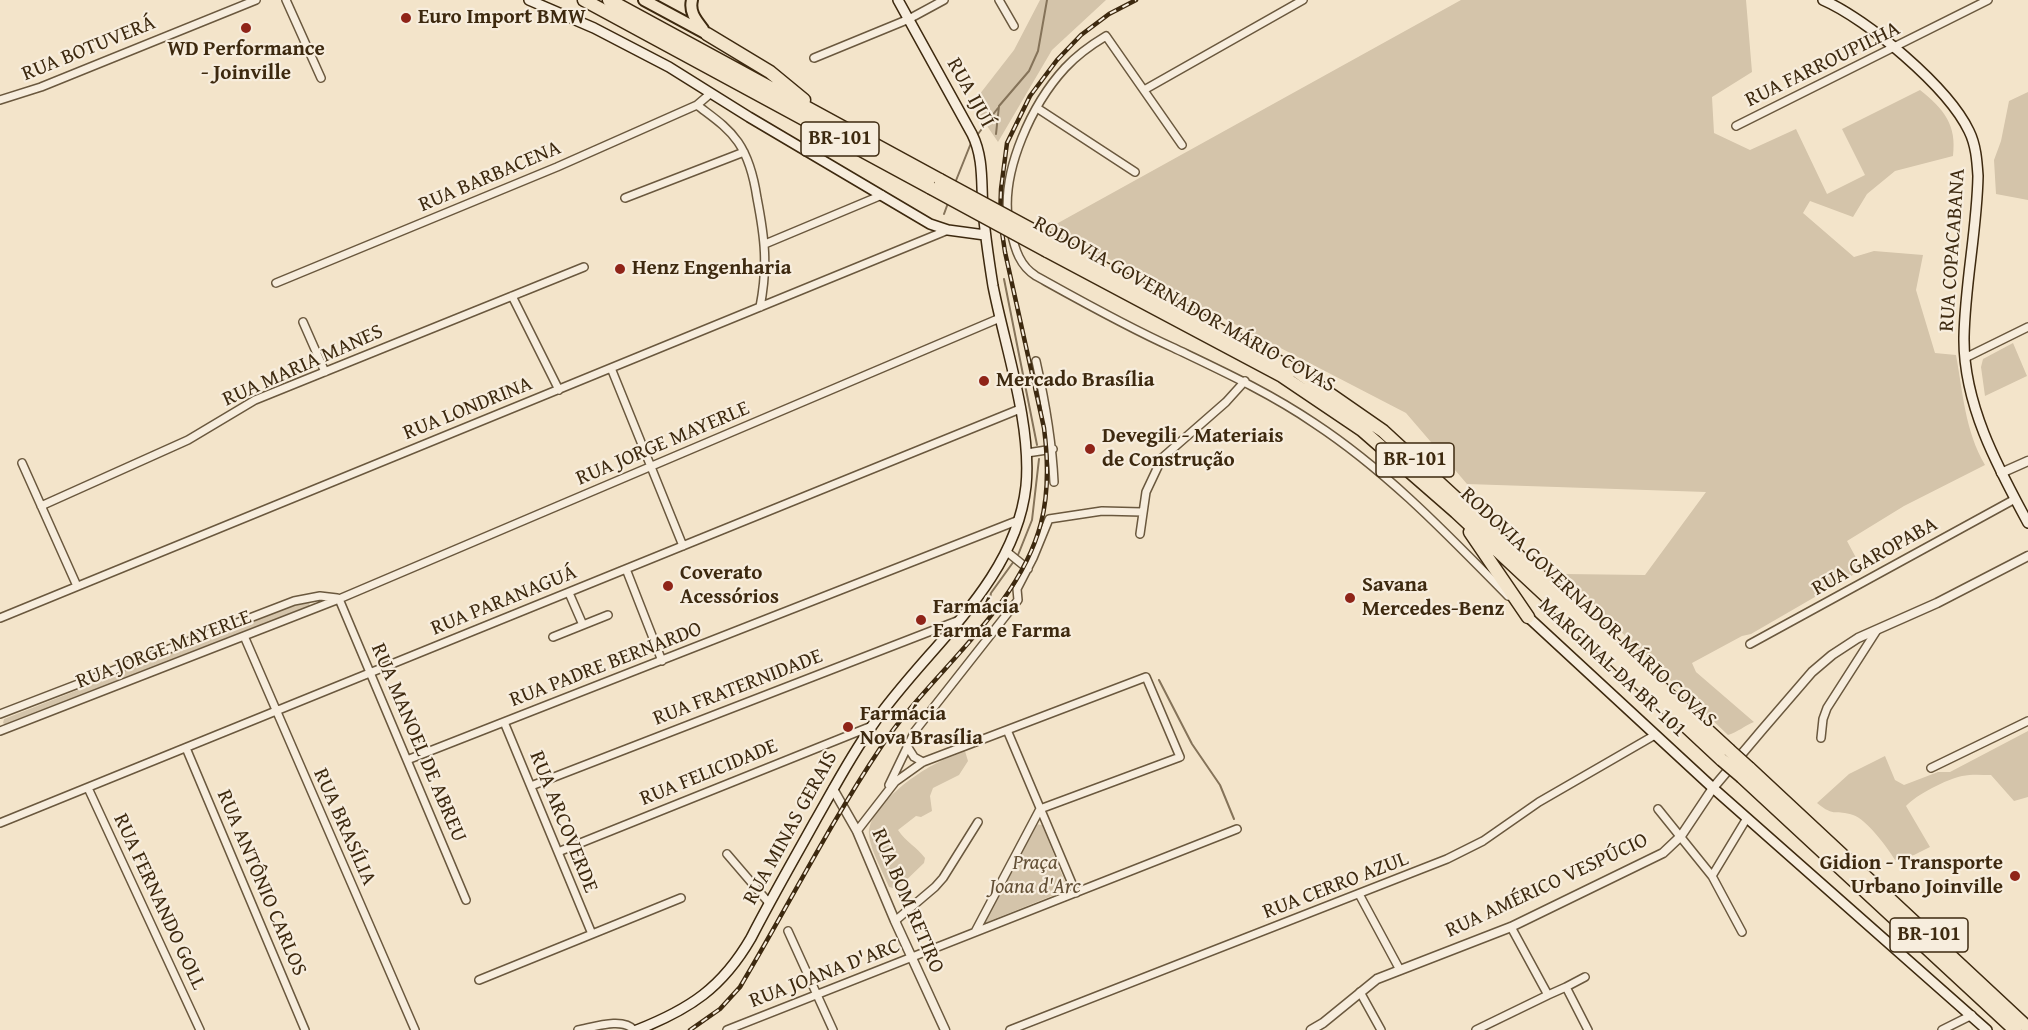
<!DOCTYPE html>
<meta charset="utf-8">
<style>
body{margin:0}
canvas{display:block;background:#f3e4ca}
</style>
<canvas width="2028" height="1030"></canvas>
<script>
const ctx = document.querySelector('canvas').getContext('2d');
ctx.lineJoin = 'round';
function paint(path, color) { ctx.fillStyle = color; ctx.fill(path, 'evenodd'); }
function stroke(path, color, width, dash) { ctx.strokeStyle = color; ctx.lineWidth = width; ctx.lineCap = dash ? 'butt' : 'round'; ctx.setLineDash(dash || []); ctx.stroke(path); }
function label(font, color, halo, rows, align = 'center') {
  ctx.font = font + ' "Gentium Book Plus",serif'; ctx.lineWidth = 4.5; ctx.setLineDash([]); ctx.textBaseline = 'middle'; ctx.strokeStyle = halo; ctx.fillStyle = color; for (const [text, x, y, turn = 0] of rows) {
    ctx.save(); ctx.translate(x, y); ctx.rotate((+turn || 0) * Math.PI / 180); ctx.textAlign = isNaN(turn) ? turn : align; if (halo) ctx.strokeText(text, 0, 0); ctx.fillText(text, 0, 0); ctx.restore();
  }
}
paint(new Path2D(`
 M1040 0H1106L1052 50 998 142 972 104 1014 50Z
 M1461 0H1746L1752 72 1712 97 1714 133 1750 150 1796 129 1827 194 1865 175 1842 129 1920 90C1944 109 1957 125 1953 156L1895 171 1867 194 1853 217 1810 201 1803 213 1854 257 1874 251 1923 255 1916 290 1935 353 1956 355C1963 393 1965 431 1985 465L1904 506 1847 541 1861 567 1858 572 1751 634 1742 636 1692 663 1696 672 1754 722C1744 726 1738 732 1728 735L1651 662 1564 574 1645 575 1706 492 1467 484 1406 413 1049 228Z
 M2028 92V200L1996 194 1994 160 2001 141 2009 101Z
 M2013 343 2027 376 1985 396 1981 367 1983 359Z
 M307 600 310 602 309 606 6 725 3 723 4 719Z
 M2028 731V797L2014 801 1991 775C1981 775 1972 774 1962 776 1947 779 1916 795 1906 806L1930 847 1914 855 1895 860C1888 848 1866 819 1853 815 1836 809 1835 818 1817 803L1849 774 1885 756 1895 780 1904 785 1938 772H1950Z
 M965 751 968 761 959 775 933 788 930 796 932 811 921 817 916 816 898 830C906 842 917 847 925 858L924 863 897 889 889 887C883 872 870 849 869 834 868 807 917 772 939 762 948 757 957 755 965 751Z
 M1035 824 1042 825 1067 887 1064 891 982 924Z`), '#d4c4aa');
stroke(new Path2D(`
 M978 134 998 108
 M996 134 999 106 1029 71 1038 51 1047 0
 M955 183 971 143
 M944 214 948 203
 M1004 279 1037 445
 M1018 555 1032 520 1039 459
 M990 598 991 593 1014 561
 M1159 680 1192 744 1220 785 1234 819`), '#857359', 2);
const minor = new Path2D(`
 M286 0 321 78
 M999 0 1014 26
 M814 58 909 19 944 0
 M1144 90 1303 0
 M0 100 41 87 256 0
 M697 105C711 116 727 126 738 142 749 158 754 178 757 198 765 239 768 266 760 307
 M1037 108 1135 172
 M1736 126 1988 0
 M625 198 744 152
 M1008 218C1002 169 1032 104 1065 68 1077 55 1091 45 1106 36L1182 145
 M1011 231C1015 250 1020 266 1036 276 1081 301 1127 327 1174 348 1222 371 1270 393 1314 423 1387 471 1447 534 1508 596
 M765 244 882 195
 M276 283 557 167 697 105 711 93
 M512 296 559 390
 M303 322 325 372
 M1965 358 2028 327
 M1036 361C1045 401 1052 440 1054 482
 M611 368 683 546
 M1027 453 1053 449
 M22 463 77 586
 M41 506 188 440 255 400 584 267
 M1140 534 1146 492 1162 458 1226 402 1245 381
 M1006 551 1028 569
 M626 569 662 661
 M569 593 583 625
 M339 599 466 900
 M0 618 948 230
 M244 636 415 1030
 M553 637 608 615
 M1750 644 2015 499
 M0 714 294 601 320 596 337 598
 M504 722 592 934
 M1007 730 1076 893
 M0 731 339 599 1000 318
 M1821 738 1823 719 1827 708 1877 630
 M907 746 914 757 923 762
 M186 748 305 1030
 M407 760 1019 520
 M1931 768 2028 721
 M889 785 915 731 1018 600 1017 589 1033 558 1049 519 1102 511 1142 512
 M531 786 957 621
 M88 788 200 1030
 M1658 809 1712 876 1742 932
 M0 823 1020 409
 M857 831 895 782 923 762 1146 677 1180 757 1040 809 975 932
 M558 852 872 726
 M727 854 769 903
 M1712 876 1747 818
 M1359 894 1400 970
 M895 921 935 887 943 878 978 822
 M788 931 833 1030
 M479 980 681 898
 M1566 987 1585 977
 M1360 992 1381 1030
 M1548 995 1566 987 1588 1030
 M578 1030C594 1027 623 1017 634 1030
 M727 1030 1237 829
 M1010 1030 1447 859 1483 841 1539 802 1655 735
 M1476 1030 1548 995 1511 927
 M1942 1030 1972 1015`);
const tertiary = new Path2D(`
 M2001 473 2028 461
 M833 789 857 831 895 921 945 1030
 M1311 1030 1323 1023 1377 979 1511 927 1663 853 1681 836 1713 788 1762 730 1812 672 1832 655 1858 638 1937 603 2028 556`);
const secondary = new Path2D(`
 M529 0 594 28 669 67 749 117 930 224 948 230 985 235
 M1823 0C1867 19 1948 87 1969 131 1976 145 1977 161 1978 176 1977 230 1965 283 1964 337 1963 403 1997 466 2028 523
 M1528 617 1713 788 1987 1030
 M637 1030C690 1009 722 988 751 938 771 899 793 861 814 823 833 790 850 757 872 726 924 649 1015 585 1026 486 1032 425 1005 347 993 286 989 261 985 235 983 209 981 184 984 158 972 134L898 0`);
const primary = new Path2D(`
 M644 0 707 34
 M692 0C689 12 696 20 703 29`);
const motorway = new Path2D(`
 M584 0 931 188
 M609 0 940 180
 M707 34 770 72 804 100
 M1051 240 1298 372 1383 431 1729 750
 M1047 251 1282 376 1362 430 1456 512 1722 760
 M1470 532 1528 617
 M1749 768 2028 1028
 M1742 777 2015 1030`);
stroke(minor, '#6a583e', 10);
stroke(tertiary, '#6a583e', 11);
stroke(secondary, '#3d290f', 12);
stroke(primary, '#3d290f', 14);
stroke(motorway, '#3d290f', 15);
stroke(minor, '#f7eddd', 7);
stroke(tertiary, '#f7eddd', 8);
stroke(secondary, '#f7eddd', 9);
stroke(primary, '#f3e4ca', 10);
stroke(motorway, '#f3e4ca', 12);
const rail = new Path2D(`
 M690 1030 720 1009 740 987C787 908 829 825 881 747 930 673 1018 611 1041 523 1049 492 1048 459 1044 428L1005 252 1000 219 1001 189 1007 143 1030 96 1057 60 1081 35 1109 14 1136 0`);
stroke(rail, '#3d290f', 4.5);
stroke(rail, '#f7eddd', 2, [7]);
const motorwayBridge = new Path2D(`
 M940 180 1051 240
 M931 188 1047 251
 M1729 750 1749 768
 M1722 760 1742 777`);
stroke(motorwayBridge, '#3d290f', 15, []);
stroke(motorwayBridge, '#f3e4ca', 12);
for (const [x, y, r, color] of [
 [406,18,6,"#8f2418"],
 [246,28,6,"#8f2418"],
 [620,269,6,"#8f2418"],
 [984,381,6,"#8f2418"],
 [1090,449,6,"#8f2418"],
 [668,586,6,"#8f2418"],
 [1350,598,6,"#8f2418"],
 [921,620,6,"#8f2418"],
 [848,727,6,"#8f2418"],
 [2015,876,6,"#8f2418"]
]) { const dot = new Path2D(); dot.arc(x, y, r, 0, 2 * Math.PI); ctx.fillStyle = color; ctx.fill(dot); stroke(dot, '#f7eddd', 2); }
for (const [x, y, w] of [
 [840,139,78],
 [1415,460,78],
 [1929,935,78]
]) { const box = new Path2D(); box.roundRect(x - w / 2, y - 17, w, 34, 4.5); ctx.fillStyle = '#f7eddd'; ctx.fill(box); stroke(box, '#3d290f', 1.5); }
label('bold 20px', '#3d290f', null, [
 ["BR-101",840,139],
 ["BR-101",1415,460],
 ["BR-101",1929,935]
]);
label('bold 21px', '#3d290f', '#f7eddd', [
 ["Euro Import BMW",418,18],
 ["WD Performance",246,50,"center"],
 ["- Joinville",246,74,"center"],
 ["Henz Engenharia",632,269],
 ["Mercado Brasília",996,381],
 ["Devegili - Materiais",1102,437],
 ["de Construção",1102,461],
 ["Coverato",680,574],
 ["Acessórios",680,598],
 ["Savana",1362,586],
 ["Mercedes-Benz",1362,610],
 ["Farmácia",933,608],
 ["Farma e Farma",933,632],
 ["Farmácia",860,715],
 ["Nova Brasília",860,739],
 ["Gidion - Transporte",2003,864,"right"],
 ["Urbano Joinville",2003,888,"right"]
], 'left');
label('21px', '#3d290f', '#f7eddd', [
 ["RUA BOTUVERÁ",89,49,-22],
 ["RUA FARROUPILHA",1823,65,-26],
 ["RUA IJUÍ",970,93,61],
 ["RUA BARBACENA",490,177,-23],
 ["RUA COPACABANA",1953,250,-86],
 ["RODOVIA GOVERNADOR MÁRIO COVAS",1184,305,29],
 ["RUA MARIA MANES",303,366,-24],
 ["RUA LONDRINA",468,409,-22],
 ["RUA JORGE MAYERLE",663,444,-23],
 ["RUA GAROPABA",1875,557,-29],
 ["RUA PARANAGUÁ",504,601,-22],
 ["RODOVIA GOVERNADOR MÁRIO COVAS",1588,608,43],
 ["RUA JORGE MAYERLE",164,650,-21],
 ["RUA PADRE BERNARDO",606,665,-21],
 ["MARGINAL DA BR-101",1612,668,43],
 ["RUA FRATERNIDADE",738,688,-21],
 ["RUA MANOEL DE ABREU",418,743,67],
 ["RUA FELICIDADE",709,773,-22],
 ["RUA ARCOVERDE",563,822,68],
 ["RUA BRASÍLIA",344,827,66],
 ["RUA MINAS GERAIS",791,828,-61],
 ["RUA ANTÔNIO CARLOS",261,883,67],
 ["RUA CERRO AZUL",1336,886,-21],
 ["RUA AMÉRICO VESPÚCIO",1547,886,-25],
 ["RUA BOM RETIRO",907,901,67],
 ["RUA FERNANDO GOLL",159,902,65],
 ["RUA JOANA D'ARC",825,974,-21]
]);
label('italic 21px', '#635036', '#f7eddd', [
 ["Praça",1035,864],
 ["Joana d'Arc",1035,888]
]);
</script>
